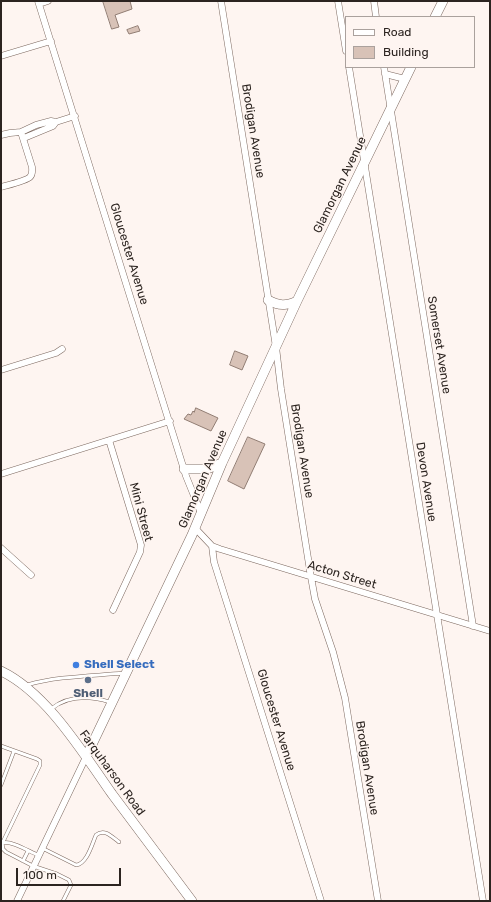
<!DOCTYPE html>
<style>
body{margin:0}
#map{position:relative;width:491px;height:902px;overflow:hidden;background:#fef5f1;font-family:Rubik,sans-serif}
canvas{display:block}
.frame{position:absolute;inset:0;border:2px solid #2c2420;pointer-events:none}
.legend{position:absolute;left:345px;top:16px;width:130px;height:52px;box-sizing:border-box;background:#fef5f1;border:1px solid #aaa19d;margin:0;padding:5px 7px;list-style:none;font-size:12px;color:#2c2420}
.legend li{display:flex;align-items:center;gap:8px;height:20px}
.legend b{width:20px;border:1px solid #aaa19d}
.scale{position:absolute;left:16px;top:868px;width:105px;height:18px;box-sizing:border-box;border:2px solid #2c2420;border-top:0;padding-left:5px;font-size:12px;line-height:14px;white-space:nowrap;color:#2c2420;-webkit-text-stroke:3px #fef5f1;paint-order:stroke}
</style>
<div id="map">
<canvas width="491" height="902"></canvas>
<div class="frame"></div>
<ul class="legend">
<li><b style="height:5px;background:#fff"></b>Road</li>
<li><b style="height:11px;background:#d8c2b7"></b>Building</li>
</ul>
<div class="scale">100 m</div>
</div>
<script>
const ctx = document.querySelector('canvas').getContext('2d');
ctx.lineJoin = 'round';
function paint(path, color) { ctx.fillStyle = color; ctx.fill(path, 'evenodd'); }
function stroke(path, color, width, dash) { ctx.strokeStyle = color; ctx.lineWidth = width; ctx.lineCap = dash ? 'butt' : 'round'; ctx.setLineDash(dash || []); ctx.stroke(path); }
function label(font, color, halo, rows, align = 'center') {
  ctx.font = font + ' Rubik,sans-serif'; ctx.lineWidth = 3; ctx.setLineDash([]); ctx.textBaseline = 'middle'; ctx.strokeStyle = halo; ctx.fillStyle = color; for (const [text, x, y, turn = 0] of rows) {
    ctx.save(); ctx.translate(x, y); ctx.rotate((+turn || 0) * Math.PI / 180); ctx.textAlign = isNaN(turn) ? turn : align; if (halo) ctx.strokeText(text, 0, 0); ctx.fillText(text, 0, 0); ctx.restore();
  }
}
const building = new Path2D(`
 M103 1H130L132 9 115 15 119 27 112 29Z
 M138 26 140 31 129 34 127 30Z
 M235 351 248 356 242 370 230 365Z
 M196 408 218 418 211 431 184 419 188 414 191 415 193 411 194 412Z
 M248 437 265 444 244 489 228 481Z`);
paint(building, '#d8c2b7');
stroke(building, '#917d73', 1);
const lane = new Path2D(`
 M27 685C58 676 92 676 124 673
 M51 709C68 695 90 696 110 702
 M1 746 37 759 40 761V765L1 846
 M1 785 14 751
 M2 843 3 849 6 852 33 866 57 874 69 880 71 885 63 901
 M3 843C11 840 30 852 38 855
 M42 848 76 865C87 864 92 844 96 835 105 828 112 837 119 842
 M23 861 28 851`);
const street = new Path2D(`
 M38 1 186 476 201 513
 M221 1 276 347 281 389 311 577 315 599 333 652 345 698 378 901
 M338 1 346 51
 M374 1 376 17
 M39 4 48 1
 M1 56 51 41
 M349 67 483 901
 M384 67 473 626
 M385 74 405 79
 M1 135 10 133 21 132 36 125 51 121 56 122 75 116
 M24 138 53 126 56 122
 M1 187C8 185 26 181 30 177 33 174 32 170 32 167L21 132
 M1 370 56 353 62 349
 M109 440 141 545 140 552 113 610
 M1 474 170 421
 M195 528 212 546 220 549 490 631
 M212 546 214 562 321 901
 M1 548 31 575
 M17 901 86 757`);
const secondary = new Path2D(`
 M435 17 443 1
 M268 300C279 306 286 306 297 301
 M184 469H207L222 463
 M1 671C47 693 83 753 112 794 139 830 165 865 192 901
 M86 757 192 535 222 463 297 301 411 67`);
stroke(lane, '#7c685f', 4);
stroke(street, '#7c685f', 7);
stroke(secondary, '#7c685f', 10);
stroke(lane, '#fff', 3);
stroke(street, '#fff', 6);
stroke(secondary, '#fff', 9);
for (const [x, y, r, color] of [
 [76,665,4,"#3f7fe0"],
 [88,680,4,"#5c6f8a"]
]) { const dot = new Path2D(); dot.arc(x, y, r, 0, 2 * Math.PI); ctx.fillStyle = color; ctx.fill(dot); stroke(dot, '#fef5f1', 1.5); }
label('12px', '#2c2420', '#fef5f1', [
 ["Brodigan Avenue",253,131,81],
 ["Glamorgan Avenue",340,185,-64],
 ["Gloucester Avenue",129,254,73],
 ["Somerset Avenue",439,345,81],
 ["Brodigan Avenue",302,451,81],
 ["Glamorgan Avenue",203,479,-67],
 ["Devon Avenue",426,482,81],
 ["Mini Street",141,512,75],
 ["Acton Street",342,575,17],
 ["Gloucester Avenue",276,720,73],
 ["Brodigan Avenue",367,768,81],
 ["Farquharson Road",112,773,54]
]);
label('bold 12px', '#366cbe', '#fef5f1', [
 ["Shell Select",84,665]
], 'left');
label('bold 12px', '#4e5e75', '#fef5f1', [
 ["Shell",88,694]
]);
</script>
